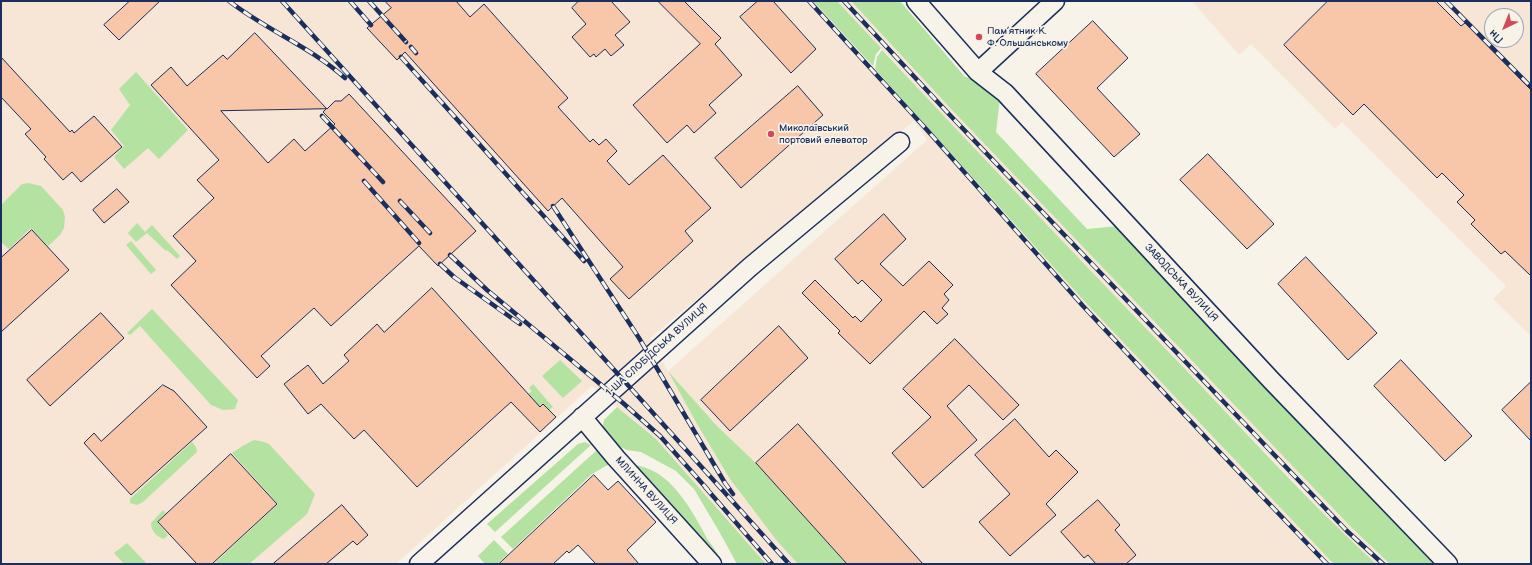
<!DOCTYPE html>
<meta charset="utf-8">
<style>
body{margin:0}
#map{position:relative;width:1532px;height:565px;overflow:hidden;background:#f7f3e8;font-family:"Balsamiq Sans",sans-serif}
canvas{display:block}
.frame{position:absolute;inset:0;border:2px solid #1b2f5e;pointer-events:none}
.north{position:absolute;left:1484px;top:8px;width:40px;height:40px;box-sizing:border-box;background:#f7f3e8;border:1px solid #9fa5b1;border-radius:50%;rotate:223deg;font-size:11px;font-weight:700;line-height:16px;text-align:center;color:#1b2f5e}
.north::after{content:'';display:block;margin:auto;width:14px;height:18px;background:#d1495b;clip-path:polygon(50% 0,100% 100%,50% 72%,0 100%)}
</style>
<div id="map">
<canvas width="1532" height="565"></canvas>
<div class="frame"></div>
<div class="north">Пн</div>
</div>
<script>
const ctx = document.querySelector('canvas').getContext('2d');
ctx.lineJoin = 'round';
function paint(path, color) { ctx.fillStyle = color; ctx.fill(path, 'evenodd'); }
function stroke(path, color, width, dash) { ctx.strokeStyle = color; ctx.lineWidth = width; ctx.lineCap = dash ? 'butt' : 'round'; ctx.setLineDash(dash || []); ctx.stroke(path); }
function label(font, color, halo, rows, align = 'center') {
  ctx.font = font + ' "Balsamiq Sans",sans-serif'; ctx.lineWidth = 3.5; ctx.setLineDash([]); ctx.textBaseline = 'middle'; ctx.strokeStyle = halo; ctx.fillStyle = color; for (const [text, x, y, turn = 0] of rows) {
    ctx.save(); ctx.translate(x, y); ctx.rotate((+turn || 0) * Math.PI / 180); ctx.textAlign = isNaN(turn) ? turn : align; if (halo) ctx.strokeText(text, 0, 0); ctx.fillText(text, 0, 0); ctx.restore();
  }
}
paint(new Path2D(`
 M1 1H813L1086 303 1335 564H847L756 463 717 426 670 373 697 424 730 479 777 541 798 564H766L656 439 592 386 396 564H1ZM914 121 927 140 668 371 650 338Z
 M837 1H851L953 111 1351 527 1390 564H1376L1345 535 1014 191Z
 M1192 1H1531V336L1493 299 1506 286 1342 122 1335 129 1251 44 1239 55ZM1492 16H1516V40H1492Z`), '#f7e6d5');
paint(new Path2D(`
 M813 1H837L881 48 876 54 873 66Z
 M851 1H900L965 77 979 78 1000 98 996 132 1087 229 1119 226 1437 564H1390L1351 527 953 111Z
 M882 50C982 157 1083 263 1185 369 1248 435 1309 502 1376 564H1335L1331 561 1086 303 875 69 877 57Z
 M136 72 188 130 159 159 148 148 124 169 114 157 124 146 111 130 130 105 119 89Z
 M28 183 41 186 63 210 65 217 64 228 60 235 48 246 31 228 9 249 1 242V205L22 184Z
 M137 223 145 232 152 225 180 256 177 259 167 250 166 251 147 233 136 242 128 233Z
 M131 241 156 270 151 274 126 245Z
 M152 309 238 400 235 409 223 410 211 405 140 326 130 335 127 333Z
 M560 360 582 381 563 398 542 376Z
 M668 371 717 426 756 463 847 564H798L777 541 730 479 697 424Z
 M533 384 553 407 549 410 543 403 528 418 517 403 532 391 529 388Z
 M617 407 656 439 766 564H737L720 533 694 489 676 471 641 452 627 450 614 444 602 431 604 420Z
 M254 440 264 442 269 444 315 494 307 514 249 564H218L216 562 278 504 232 453 244 445Z
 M192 442 196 447 197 452 143 502 137 505 130 503V499Z
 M585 442 591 445 495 532 487 524 578 444Z
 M597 450 611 463 592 474 513 549 501 537Z
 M634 465C671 469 692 511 708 540 713 547 720 556 722 564H720Z
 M163 510 166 513 157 522 168 535 164 539C157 537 151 531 151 523Z
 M494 540 508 554 497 564H485L478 556Z
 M127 543 147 564H124L114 553Z`), '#b4e2a0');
const building = new Path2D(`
 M130 1H160L119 40 104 25Z
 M385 1H456L470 17 484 4 568 98 558 107 590 142 593 139 599 145 606 139 617 151 607 161 629 185 663 155 711 208 685 231 693 241 629 299 610 279 623 267 562 198 548 211 405 52 397 60 367 28 391 8Z
 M579 1H611L630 22 615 35 624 45 611 56 605 49 596 57 594 54 590 57 572 37 586 24 572 8Z
 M658 1H684L721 38 715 44 742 75 709 105 716 113 694 133 687 125 667 143 633 105 700 44Z
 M758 1H773L816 49 791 73 740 17Z
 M1328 1H1436L1461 26 1465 23 1531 90V276L1505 251 1501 254 1471 224 1475 220 1457 202 1464 195 1442 173 1437 178 1364 104 1353 115 1284 45Z
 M1093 21 1128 58 1097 88 1140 134 1114 157 1036 74Z
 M255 33 327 109 335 101H341L349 94 476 231 438 266 419 246 331 326 314 308 261 356 270 366 257 378 171 285 196 261 173 236 214 198 197 180 219 160 151 85 171 67 187 86 223 55 227 59ZM326 109 323 112 335 124 305 151 294 139 268 163 221 111Z
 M1 57 70 132 72 130 74 133 94 116 122 147 81 182 72 172 63 180 44 159 46 157 25 134 31 129 1 97Z
 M798 86 823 115 741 188 715 158Z
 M1208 154 1274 224 1247 249 1180 180Z
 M117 189 129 202 104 223 93 210Z
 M884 214 906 239 880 264 903 286 929 261 953 285 944 294 949 300 942 308 948 314 937 324 924 311 870 364 838 333 840 331 802 293 815 280 853 318 855 316 861 322 882 300 862 280 858 284 835 259Z
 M32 230 69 270 1 332V258Z
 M1306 257 1377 333 1348 360 1278 284Z
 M432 288 540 407 543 404 556 417 540 432 511 402 417 487 364 430 354 439 321 404 308 414 284 384 308 365 323 384 349 361 344 355 377 324 384 332Z
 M101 313 124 338 50 406 27 380Z
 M779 326 808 358 730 431 701 400Z
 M955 339 1019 405 1003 420 969 385 947 406 977 440 923 488 892 453 931 417 903 389Z
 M1401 360 1472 436 1445 461 1374 386Z
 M1531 382V441L1502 410Z
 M163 385 174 391 207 427 131 495 84 443 94 433 101 441Z
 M1015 419 1049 457 1056 450 1078 472 1046 504 1056 515 1010 556 979 522 1010 494 975 455Z
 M798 424 923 564H847L756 463Z
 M231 454 277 504 212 564H197L158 522Z
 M594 475 608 490 618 481 656 522 627 550 639 564H596L578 545 569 553 567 551 553 564H499Z
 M1098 500 1120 525 1115 530 1136 555 1126 564H1096L1088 555 1084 558 1061 532Z
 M342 505 368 535 357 545 353 541 326 564H273Z`);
paint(building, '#f8c6a8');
stroke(building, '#1b2f5e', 1);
const minor = new Path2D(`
 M916 1 978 72 1005 93 1271 380 1448 564
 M978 72 1055 1
 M582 417 616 458 712 564
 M419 564 750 267 900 142`);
stroke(minor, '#1b2f5e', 21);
stroke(minor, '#f7f3e8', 18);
const rail = new Path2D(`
 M229 1C266 30 311 47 345 78
 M282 1 789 564
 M350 1 371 25
 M369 1 406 42
 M809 1 927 130 1083 306 1210 442 1327 564
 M844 1 947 112 1347 531 1383 564
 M1446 1 1531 87
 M411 47 416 53
 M401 57 584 261
 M322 116 383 182
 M364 181 419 243
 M400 201 430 233
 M553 206 639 338 725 483 733 494
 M450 255 487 290 623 403 660 436 708 490
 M440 264 454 277 520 324
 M705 487 772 564`);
stroke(rail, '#1b2f5e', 4.5);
stroke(rail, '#f7f3e8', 3, [9]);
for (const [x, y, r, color] of [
 [979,37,4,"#d1495b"],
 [771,134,4,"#d1495b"]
]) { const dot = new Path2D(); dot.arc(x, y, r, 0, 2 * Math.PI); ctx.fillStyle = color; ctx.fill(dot); stroke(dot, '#f7f3e8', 1.5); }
label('10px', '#1b2f5e', '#f7f3e8', [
 ["Пам’ятник К.",987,31],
 ["Ф. Ольшанському",987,43],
 ["Миколаївський",779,128],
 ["портовий елеватор",779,140]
], 'left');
label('10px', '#1b2f5e', '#f7f3e8', [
 ["ЗАВОДСЬКА ВУЛИЦЯ",1181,283,47],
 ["1-ША СЛОБІДСЬКА ВУЛИЦЯ",657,350,-42],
 ["МЛИННА ВУЛИЦЯ",646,491,48]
]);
</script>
